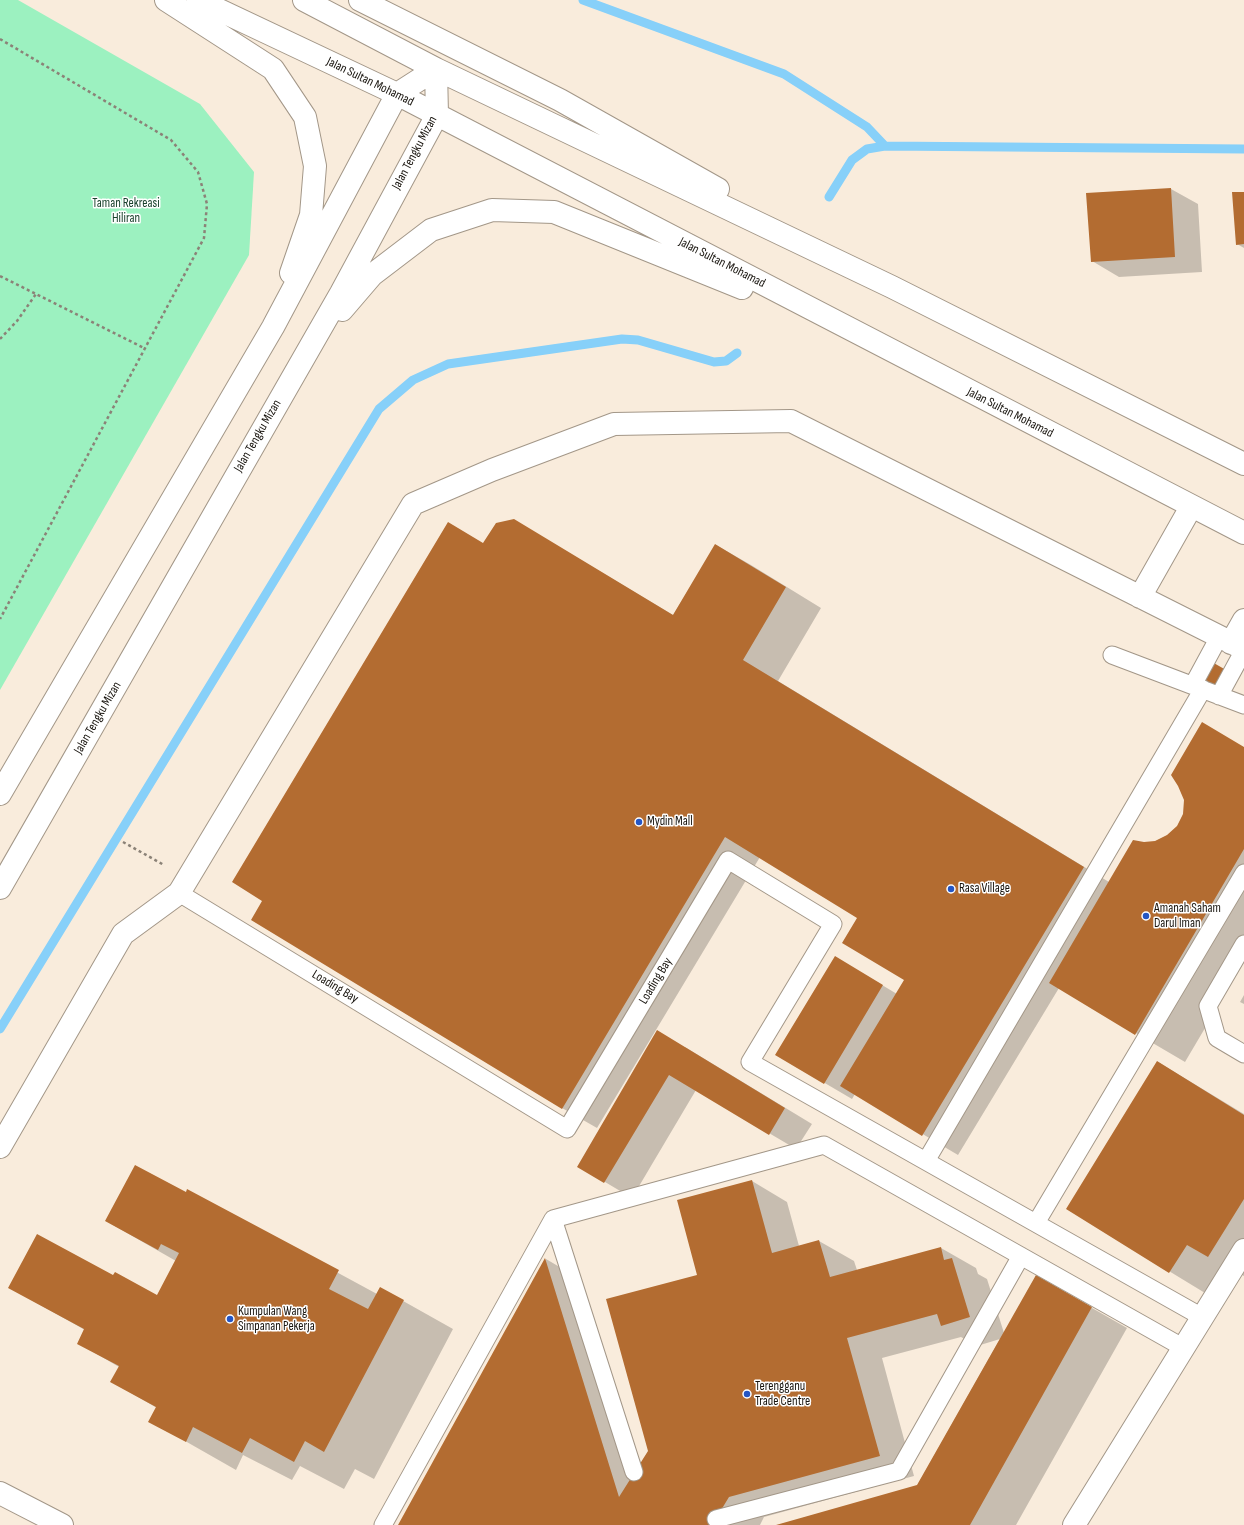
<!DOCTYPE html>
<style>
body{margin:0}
canvas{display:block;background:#f9ecdc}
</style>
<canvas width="1244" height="1525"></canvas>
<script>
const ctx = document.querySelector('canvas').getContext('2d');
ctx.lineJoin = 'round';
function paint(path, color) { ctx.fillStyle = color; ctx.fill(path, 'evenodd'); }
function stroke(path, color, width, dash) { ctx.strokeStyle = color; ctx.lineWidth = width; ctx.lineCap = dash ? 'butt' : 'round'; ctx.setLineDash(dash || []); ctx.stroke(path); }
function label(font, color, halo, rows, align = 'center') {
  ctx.font = font + ' "Sofia Sans Condensed",sans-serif'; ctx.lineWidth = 3; ctx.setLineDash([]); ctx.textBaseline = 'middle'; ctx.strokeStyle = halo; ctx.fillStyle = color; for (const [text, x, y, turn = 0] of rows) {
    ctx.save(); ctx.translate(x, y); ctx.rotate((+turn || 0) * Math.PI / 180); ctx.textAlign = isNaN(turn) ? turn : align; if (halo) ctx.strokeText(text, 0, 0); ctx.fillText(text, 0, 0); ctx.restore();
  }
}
paint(new Path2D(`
 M0 0H18L200 104 254 172 249 255 0 690Z`), '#9cf1c0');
paint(new Path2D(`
 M1171 189 1198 204 1202 272 1119 277 1092 261Z
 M1244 193V248L1237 244Z
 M514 520 673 615 716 545 751 565 821 608 778 681 1109 882 1144 844 1155 842 1168 836 1178 826 1244 748V962L1185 1062 1059 988 958 1155 855 1094 852 1099 777 1055 862 973 897 994 905 980 859 917 760 857 597 1128 562 1108 484 544Z
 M1244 995V1004L1240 1002Z
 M685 1047 812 1124 796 1149 696 1090 632 1198 578 1166Z
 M1158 1062 1244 1114V1276L1223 1265 1205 1293 1067 1209Z
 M752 1181 787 1202 799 1246 819 1241 854 1261 857 1270 941 1248 976 1268 978 1274 987 1279 1004 1333 1036 1276 1127 1328 1016 1525H778L917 1486 1000 1339 977 1346 961 1337 882 1358 914 1476 764 1517 760 1525H399L546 1259 580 1279 639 1467 649 1451 698 1275Z
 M187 1191 377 1294 380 1288 453 1329 374 1479 355 1469 344 1489 300 1466 292 1480 243 1455 236 1470 150 1421 157 1408 112 1382 119 1367 78 1343 85 1330 10 1288 114 1276 157 1296 176 1261 106 1221 186 1193Z`), '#0003');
stroke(new Path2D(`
 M583 0 784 74 867 127 885 146
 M829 197 852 160 867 149 885 146 1244 149
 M0 1029 379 409 413 380 448 364 622 339 638 340 714 362 726 361 737 353`), '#87d0f9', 9);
paint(new Path2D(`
 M1171 188 1175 257 1091 262 1086 193Z
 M1232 192H1244V244L1236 245Z
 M514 519 673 615 715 544 786 587 743 660 1084 867 922 1136 840 1086 904 980 842 943 857 918 725 837 562 1109 251 920 262 901 232 882 448 522 483 543 496 523Z
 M1212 662 1226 670 1216 688 1202 680Z
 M1202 722 1244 747V849L1135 1035 1049 983 1133 840 1144 842 1155 841 1167 835 1177 826 1183 814 1184 800 1178 786 1171 775Z
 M835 956 883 985 824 1084 775 1055Z
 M657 1030 785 1108 769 1135 669 1075 604 1183 577 1167Z
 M1157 1061 1244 1115V1199L1208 1257 1187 1245 1169 1273 1066 1209Z
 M135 1165 186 1192 187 1189 339 1270 329 1289 368 1309 380 1287 404 1300 324 1452 305 1441 294 1462 250 1438 242 1453 193 1427 186 1442 148 1422 156 1407 110 1382 119 1366 77 1344 84 1329 8 1288 37 1234 113 1275 115 1272 157 1295 179 1253 161 1244 158 1250 105 1221Z
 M752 1180 772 1253 819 1240 830 1277 941 1247 944 1260 952 1258 970 1317 941 1326 937 1314 847 1338 880 1456 729 1497 712 1525H398L545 1258 619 1497 648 1451 606 1299 697 1275 677 1200Z
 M1036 1275 1092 1307 970 1525H776L917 1485Z`), '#b36c31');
const lane = new Path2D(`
 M1112 655 1244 705
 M1193 685 1219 637
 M1219 696 1244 650
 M179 893 567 1129 728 860 833 924 750 1062 1202 1317
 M1244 944 1208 1006 1217 1038 1244 1054
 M926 1161 1203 689
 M553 1219 634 1472
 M1036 1223 1244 873
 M716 1519 899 1471 1021 1256
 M383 1525 553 1219 824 1145 1184 1348`);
const street = new Path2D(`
 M1140 597 1191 507
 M1231 643 1244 620
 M0 1147 123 934 179 893 413 504 492 470 614 424 791 421 1244 649
 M1074 1525 1244 1250`);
const secondary = new Path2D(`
 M0 1493 62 1525`);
const highway = new Path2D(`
 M166 0 273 69 305 117 315 166 311 215 291 273
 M198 0 397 94 1244 533
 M304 0 436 69 892 287 1244 464
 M360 0 560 100 718 189
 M342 310 372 275 431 230 492 210 554 212 742 288
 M0 794 273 327 397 94 436 69
 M0 888 341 293 437 115 436 69`);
stroke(lane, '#a39788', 19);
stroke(street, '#a39788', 24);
stroke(secondary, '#a39788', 24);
stroke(highway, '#a39788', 24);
stroke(new Path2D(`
 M0 39 171 140 198 172 207 204 204 238 0 619
 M0 276 146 349
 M0 339 17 321 36 294
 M123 842 164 865`), '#8b8277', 2.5, [3, 3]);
stroke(lane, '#fff', 17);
stroke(street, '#fff', 22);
stroke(secondary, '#fff', 22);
stroke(highway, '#fff', 22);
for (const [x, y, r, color] of [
 [639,822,4,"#2456c4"],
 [951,889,4,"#2456c4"],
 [1146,916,4,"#2456c4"],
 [230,1319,4,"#2456c4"],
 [747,1394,4,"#2456c4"]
]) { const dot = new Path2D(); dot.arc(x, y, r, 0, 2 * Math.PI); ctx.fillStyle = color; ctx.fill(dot); stroke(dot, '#fff', 1.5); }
label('13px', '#18140e', '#fff', [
 ["Jalan Sultan Mohamad",370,82,26],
 ["Jalan Tengku Mizan",415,153,-62],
 ["Jalan Sultan Mohamad",722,263,27],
 ["Jalan Sultan Mohamad",1010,413,27],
 ["Jalan Tengku Mizan",258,436,-60],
 ["Jalan Tengku Mizan",98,718,-60],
 ["Loading Bay",656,981,-59],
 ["Loading Bay",335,987,31]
]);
label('13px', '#18402b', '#fff', [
 ["Taman Rekreasi",126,204],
 ["Hiliran",126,219]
]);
label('13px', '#18140e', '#fff', [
 ["Mydin Mall",647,822],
 ["Rasa Village",959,889],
 ["Amanah Saham",1154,909],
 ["Darul Iman",1154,924],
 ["Kumpulan Wang",238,1312],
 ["Simpanan Pekerja",238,1327],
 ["Terengganu",755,1387],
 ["Trade Centre",755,1402]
], 'left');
</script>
